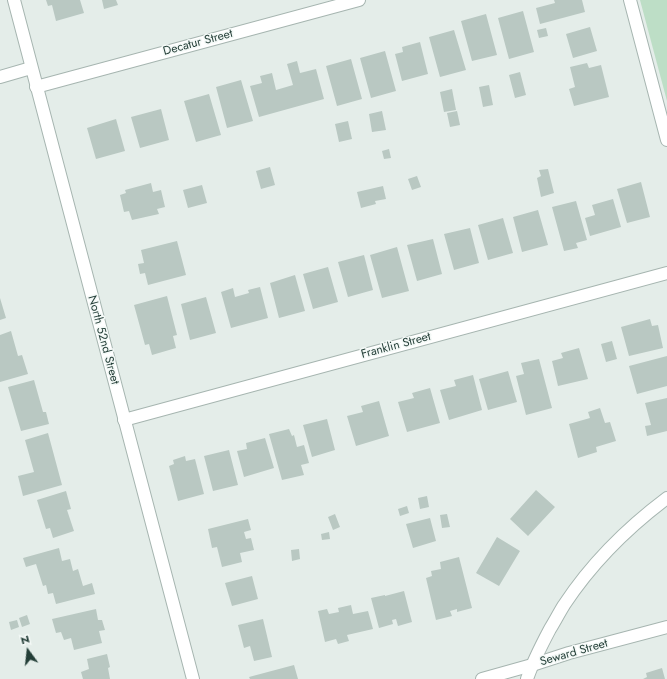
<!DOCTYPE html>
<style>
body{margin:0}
#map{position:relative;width:667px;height:679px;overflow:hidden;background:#e4ede9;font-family:Jost,sans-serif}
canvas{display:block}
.north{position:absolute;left:8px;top:631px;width:40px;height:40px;-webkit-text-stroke:3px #f4f9f7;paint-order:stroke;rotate:345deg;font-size:11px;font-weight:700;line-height:16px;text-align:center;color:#233e37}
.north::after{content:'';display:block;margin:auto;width:14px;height:18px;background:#233e37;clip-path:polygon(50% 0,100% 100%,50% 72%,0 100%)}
</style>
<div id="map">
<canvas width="667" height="679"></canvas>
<div class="north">N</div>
</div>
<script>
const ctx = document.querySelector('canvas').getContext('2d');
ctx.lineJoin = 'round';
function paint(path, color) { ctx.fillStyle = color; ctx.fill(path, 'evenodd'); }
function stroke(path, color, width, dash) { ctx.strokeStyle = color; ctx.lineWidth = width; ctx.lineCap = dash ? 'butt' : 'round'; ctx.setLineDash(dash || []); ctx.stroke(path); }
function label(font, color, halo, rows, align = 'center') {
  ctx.font = font + ' Jost,sans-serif'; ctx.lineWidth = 3; ctx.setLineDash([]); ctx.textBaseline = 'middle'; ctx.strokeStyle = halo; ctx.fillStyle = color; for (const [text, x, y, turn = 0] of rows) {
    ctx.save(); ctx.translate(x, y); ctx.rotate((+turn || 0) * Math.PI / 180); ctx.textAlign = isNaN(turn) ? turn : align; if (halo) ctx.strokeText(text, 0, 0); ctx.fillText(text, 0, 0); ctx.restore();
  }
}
paint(new Path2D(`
 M640 0H667V101Z`), '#bddec6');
paint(new Path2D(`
 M46 0H80L84 13 56 21 52 5 48 6Z
 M102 0H116L118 5 104 9Z
 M554 0H582L585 12 540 24 536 8 555 3Z
 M523 11 534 52 509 59 498 18Z
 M486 14 497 55 472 61 461 21Z
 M590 27 597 51 573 58 566 34Z
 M546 28 548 36 539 38 537 30Z
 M454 30 466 70 440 77 429 37Z
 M420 42 428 74 402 81 395 54 403 52 402 47Z
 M385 51 396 91 371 98 360 58Z
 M351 59 362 99 337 106 326 66Z
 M297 61 300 73 316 69 324 99 259 117 250 86 262 83 260 76 272 73 276 90 293 85 287 64Z
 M587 63 589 68 601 65 609 97 574 106 569 89 575 87 570 67Z
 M520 72 526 95 515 98 509 75Z
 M241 80 253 121 227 128 216 87Z
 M489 85 493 105 483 107 479 87Z
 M452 89 456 110 444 112 440 92Z
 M209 94 221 135 196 142 184 101Z
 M161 109 169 140 140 148 131 117Z
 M382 111 386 130 372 132 369 114Z
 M457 111 460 125 450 127 447 113Z
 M116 119 125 151 96 159 87 128Z
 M348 121 352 139 339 142 335 124Z
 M389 149 391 158 384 159 382 151Z
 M270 167 275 185 261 189 256 171Z
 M548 169 554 193 541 197 537 178 541 176 539 170Z
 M417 176 421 187 412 190 408 179Z
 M641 182 650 217 627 223 617 189Z
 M151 183 153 192 161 190 165 207 157 209 159 214 132 220 129 211 124 212 120 195 126 193 125 190Z
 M202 185 207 203 188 208 183 190Z
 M383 186 386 199 375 201 376 204 361 208 357 192Z
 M613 199 621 227 590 236 585 218 595 215 592 205Z
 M576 201 587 240 576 243 578 248 564 251 552 207Z
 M538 210 548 245 522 252 513 217Z
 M503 218 513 253 488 260 478 225Z
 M470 228 479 263 454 270 444 234Z
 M433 239 442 274 417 281 407 245Z
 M177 241 186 275 148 285 145 273 140 274 138 264 144 263 141 250Z
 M397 247 409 291 382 298 370 255Z
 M364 255 373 290 348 297 338 262Z
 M328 267 338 302 313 309 303 274Z
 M295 275 305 311 279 318 270 283Z
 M260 287 268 318 231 328 221 292 233 288 235 297 249 293 248 290Z
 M167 296 177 335 173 336 176 348 152 355 149 344 145 345 134 305Z
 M206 297 216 333 190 340 181 304Z
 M0 298 6 318 0 320Z
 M650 319 652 326 658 325 663 348 629 356 621 327Z
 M11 331 18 356 22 355 28 374 0 382V335Z
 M612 341 617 359 606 362 601 344Z
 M579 348 588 379 558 386 552 361 563 358 561 353Z
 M667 356V386L637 394 629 366Z
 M539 359 552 408 526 415 516 376 524 374 521 363Z
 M508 371 517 402 488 410 479 379Z
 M473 375 482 410 449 420 440 390 456 386 454 380Z
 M34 380 43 412H46L49 424 21 431 8 387Z
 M430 388 440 423 407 432 398 402 414 398 412 393Z
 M667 398V431L647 436 645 426 651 425 645 403Z
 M379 401 389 436 356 446 347 416 363 412 361 406Z
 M600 408 605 423 610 422 616 441 596 447 597 452 578 458 569 424 590 418 588 412Z
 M327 419 335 450 312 457 303 425Z
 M289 429 292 436 294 435 297 447 304 445 309 463 301 465 304 475 282 480 269 434Z
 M48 433 62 485 23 496 18 476 34 472 25 440Z
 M265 438 274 468 244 477 237 451 247 449 246 443Z
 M229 450 238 485 213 491 204 456Z
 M185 456 186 461 195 459 204 494 178 501 169 466 174 464 173 460Z
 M536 490 555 507 528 536 510 519Z
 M66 491 71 509 67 510 74 531 53 538 50 528 46 529 37 500Z
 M427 496 429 507 420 509 418 498Z
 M407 506 409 513 400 516 398 509Z
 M335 514 340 527 333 530 328 517Z
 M447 514 450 527 442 528 440 515Z
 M430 518 436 541 413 548 406 524Z
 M248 519 251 530 244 532 246 539 251 538 254 550 240 553 242 562 222 567 217 547 212 548 208 529Z
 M329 532 330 539 322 540 321 534Z
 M497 537 520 551 499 586 476 573Z
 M59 548 62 561 70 559 73 571 78 569 83 586 92 583 95 594 56 604 53 593 48 594 46 585 43 586 36 564 26 567 23 558Z
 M299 549 300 559 292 561 291 550Z
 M459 557 472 608 457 612V609L450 611 452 616 436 620 426 578 432 576 431 571 441 569 440 562Z
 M252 576 258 599 232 606 225 583Z
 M404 591 412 622 398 626 396 619 392 620 393 624 379 628 371 598 385 595V596Z
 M351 605 353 614 368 611 373 629 347 635 349 641 338 644 336 639 325 642 318 611 327 609 329 614 339 612 338 608Z
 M96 609 98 620H102L105 630 99 631 102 643 74 650 71 638 64 640 61 632 56 633 52 619Z
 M27 615 30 624 22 627 19 618Z
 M263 619 272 657 254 661 250 646 244 648 238 625Z
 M17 620 19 627 11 630 9 622Z
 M107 654 110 667 108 668 110 679H83L81 672 89 669 87 659Z
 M294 665 298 679H250L249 677Z
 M662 668 665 679H643L647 677 646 673Z`), '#b9c8c2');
const minor = new Path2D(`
 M630 0 667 140
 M0 77 31 68
 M36 87 359 0
 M124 420 667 273
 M482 679 532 665 569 653 667 627`);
const tertiary = new Path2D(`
 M14 0 193 679
 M527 679C533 661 541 646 550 629 555 621 559 613 564 605 591 564 627 528 667 498`);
stroke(minor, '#a6b5b0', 14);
stroke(tertiary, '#a6b5b0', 14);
stroke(minor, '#fff', 12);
stroke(tertiary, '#fff', 12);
label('12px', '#233e37', '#f4f9f7', [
 ["Decatur Street",198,43,-15],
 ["North 52nd Street",103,340,75],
 ["Franklin Street",396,346,-15],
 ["Seward Street",574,653,-16]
]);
</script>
